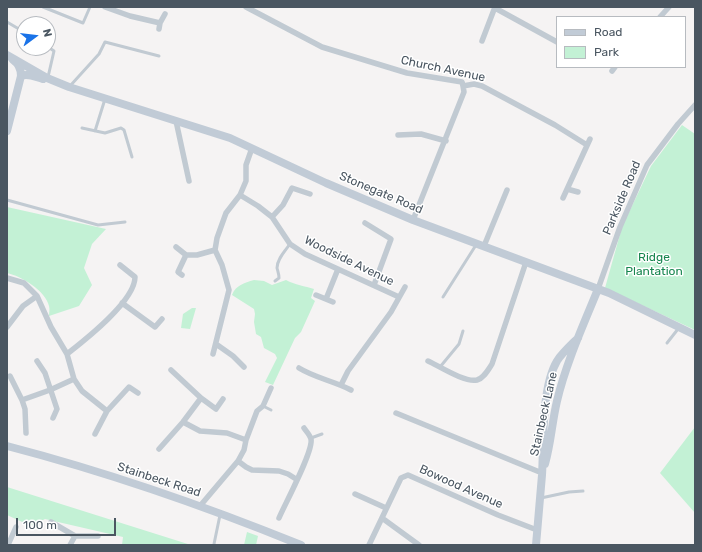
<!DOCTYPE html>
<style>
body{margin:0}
#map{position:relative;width:702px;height:552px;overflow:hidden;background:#f5f3f3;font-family:Rubik,sans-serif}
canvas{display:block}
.frame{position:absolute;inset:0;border:8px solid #4a5661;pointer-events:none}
.legend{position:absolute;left:556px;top:16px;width:130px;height:52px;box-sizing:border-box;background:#fff;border:1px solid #b7bbc0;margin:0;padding:5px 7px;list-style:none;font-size:12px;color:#4a5661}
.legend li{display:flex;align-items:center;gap:8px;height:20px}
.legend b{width:20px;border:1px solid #b7bbc0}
.north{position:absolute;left:16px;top:16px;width:40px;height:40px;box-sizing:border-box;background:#fff;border:1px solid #b7bbc0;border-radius:50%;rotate:75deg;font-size:11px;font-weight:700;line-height:16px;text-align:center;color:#4a5661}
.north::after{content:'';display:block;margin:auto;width:14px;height:18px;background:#1a73e8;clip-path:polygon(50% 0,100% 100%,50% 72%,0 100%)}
.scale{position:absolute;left:16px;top:518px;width:100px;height:18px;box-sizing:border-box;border:2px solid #4a5661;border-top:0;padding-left:5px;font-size:12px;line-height:14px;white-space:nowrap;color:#4a5661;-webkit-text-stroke:3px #fff;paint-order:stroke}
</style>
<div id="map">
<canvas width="702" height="552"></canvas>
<div class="frame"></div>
<ul class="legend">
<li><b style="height:5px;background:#c1cbd6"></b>Road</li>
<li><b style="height:11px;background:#c3f1d5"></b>Park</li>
</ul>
<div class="north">N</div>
<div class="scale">100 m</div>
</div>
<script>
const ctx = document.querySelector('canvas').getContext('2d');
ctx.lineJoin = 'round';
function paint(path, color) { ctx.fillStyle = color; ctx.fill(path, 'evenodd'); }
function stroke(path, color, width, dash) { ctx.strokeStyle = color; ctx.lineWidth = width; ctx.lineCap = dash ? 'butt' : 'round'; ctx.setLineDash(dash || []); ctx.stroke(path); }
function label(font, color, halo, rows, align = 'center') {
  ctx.font = font + ' Rubik,sans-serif'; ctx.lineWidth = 3; ctx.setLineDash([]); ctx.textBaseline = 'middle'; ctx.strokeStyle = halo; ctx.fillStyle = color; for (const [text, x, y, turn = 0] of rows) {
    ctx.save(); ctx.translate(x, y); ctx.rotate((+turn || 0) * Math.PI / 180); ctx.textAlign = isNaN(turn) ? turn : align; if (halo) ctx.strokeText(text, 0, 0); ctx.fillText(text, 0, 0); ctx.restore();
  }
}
paint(new Path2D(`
 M682 125 695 134V330L605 288 622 227 651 166Z
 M7 207 106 229 92 244 84 268 92 285 79 306 49 316C49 313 50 309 49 306 46 291 21 276 7 273Z
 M254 280 264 281 272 285 286 280C295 285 305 286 314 289L311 298 315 301 301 332 295 338 273 385 265 382 277 358 275 354 264 348 261 337 256 334 254 322 255 314 254 309 232 295C236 285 244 283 254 280Z
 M192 308H196L190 329 181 328 183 314Z
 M695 427V513L660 473Z
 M7 487 191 545H122L123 537 45 519 31 526 7 515Z
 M247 532 258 536 256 545H244Z`), '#c3f1d5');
stroke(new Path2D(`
 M43 7 83 23 90 7
 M7 22 24 32
 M48 77 54 51 48 47
 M70 86 99 54 105 42 159 56
 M82 128 105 133 121 128 124 130 132 157
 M95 131 105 99
 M7 200 98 225 125 222
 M275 281 279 278C279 274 278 272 277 268 277 259 285 251 290 244
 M443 297 476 245
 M667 343 678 329
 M440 367 459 344 463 331
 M263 406 271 410
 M311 438 322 434
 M541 498 569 492 583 491
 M214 544 220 515`), '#c1cad2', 3);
stroke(new Path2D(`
 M105 7 130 16 160 23
 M246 7 322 47 407 73 462 82 463 86 474 84 482 86 555 125 587 145
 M495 8 557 42
 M660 17 669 7
 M159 29 160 23 165 14
 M482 41 495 7
 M612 71 615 67
 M176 121 189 181
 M398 135 421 134 446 141
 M567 189 578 192
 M240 195 258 206 272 217 290 244 305 254 399 297
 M563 198 590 139
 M272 217 283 205 292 188 310 194
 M413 220 464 92 463 86
 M365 223 391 239 374 285
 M484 246 507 190
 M176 247 186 255
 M182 275 178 272 186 255H197L215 250
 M7 278 24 283 37 296 51 327 67 354 74 379 82 391 107 411
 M598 289 620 227 647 165 678 124 695 105
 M316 295 333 302
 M326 299 338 269
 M122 303 155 327 162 319
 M7 327 23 306 37 296
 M216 344 233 356 244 367
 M67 354C85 340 135 301 135 277L120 265
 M213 354 229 290 222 265 215 250 217 238 226 213 240 195 246 181V165L252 148
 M37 361 45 373 57 409 53 418
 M428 361C439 366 465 383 477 380 484 378 488 370 492 364L526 262
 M299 368C315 378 334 381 351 390
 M171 370 201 398 216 409 223 399
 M10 376 22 400 25 409 26 433
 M341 385 348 371 391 312 405 287
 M22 400 50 390 74 379
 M396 413 542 473
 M183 422 200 431 227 433 246 440
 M95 434 107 411 129 387 138 393
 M159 449 183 422 201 398
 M238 461 246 467 252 470 279 471 288 474 296 479
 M355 494 386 508
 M200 506 238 461 244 450 246 440 257 411 263 406 271 388
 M279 518C285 504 314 450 311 439 310 435 306 431 304 428
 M382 518 419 545
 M51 522 75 536H98
 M8 545 16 527
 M70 545 75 536
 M369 545 401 478 408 475 498 515 537 530`), '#c1cad2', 5.5);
stroke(new Path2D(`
 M7 55 47 78 69 87 230 138 326 183 413 220 609 293 695 335
 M21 76C28 73 35 77 43 79
 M7 131 21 76C21 70 19 64 13 60
 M7 446C107 472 205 506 301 545
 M545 464C551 443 552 422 557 401 566 363 583 326 598 289
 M536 545C538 522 540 498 542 475 544 443 541 388 557 361 562 353 571 345 578 338`), '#c1cbd6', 8);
label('12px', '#4a5661', '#fff', [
 ["Church Avenue",443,69,12],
 ["Stonegate Road",381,193,23],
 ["Parkside Road",622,198,-67],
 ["Woodside Avenue",349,261,26],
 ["Stainbeck Lane",544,414,-77],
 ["Stainbeck Road",159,480,18],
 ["Bowood Avenue",461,487,24]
]);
label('12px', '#17864f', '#fff', [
 ["Ridge",654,258],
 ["Plantation",654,272]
]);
</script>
